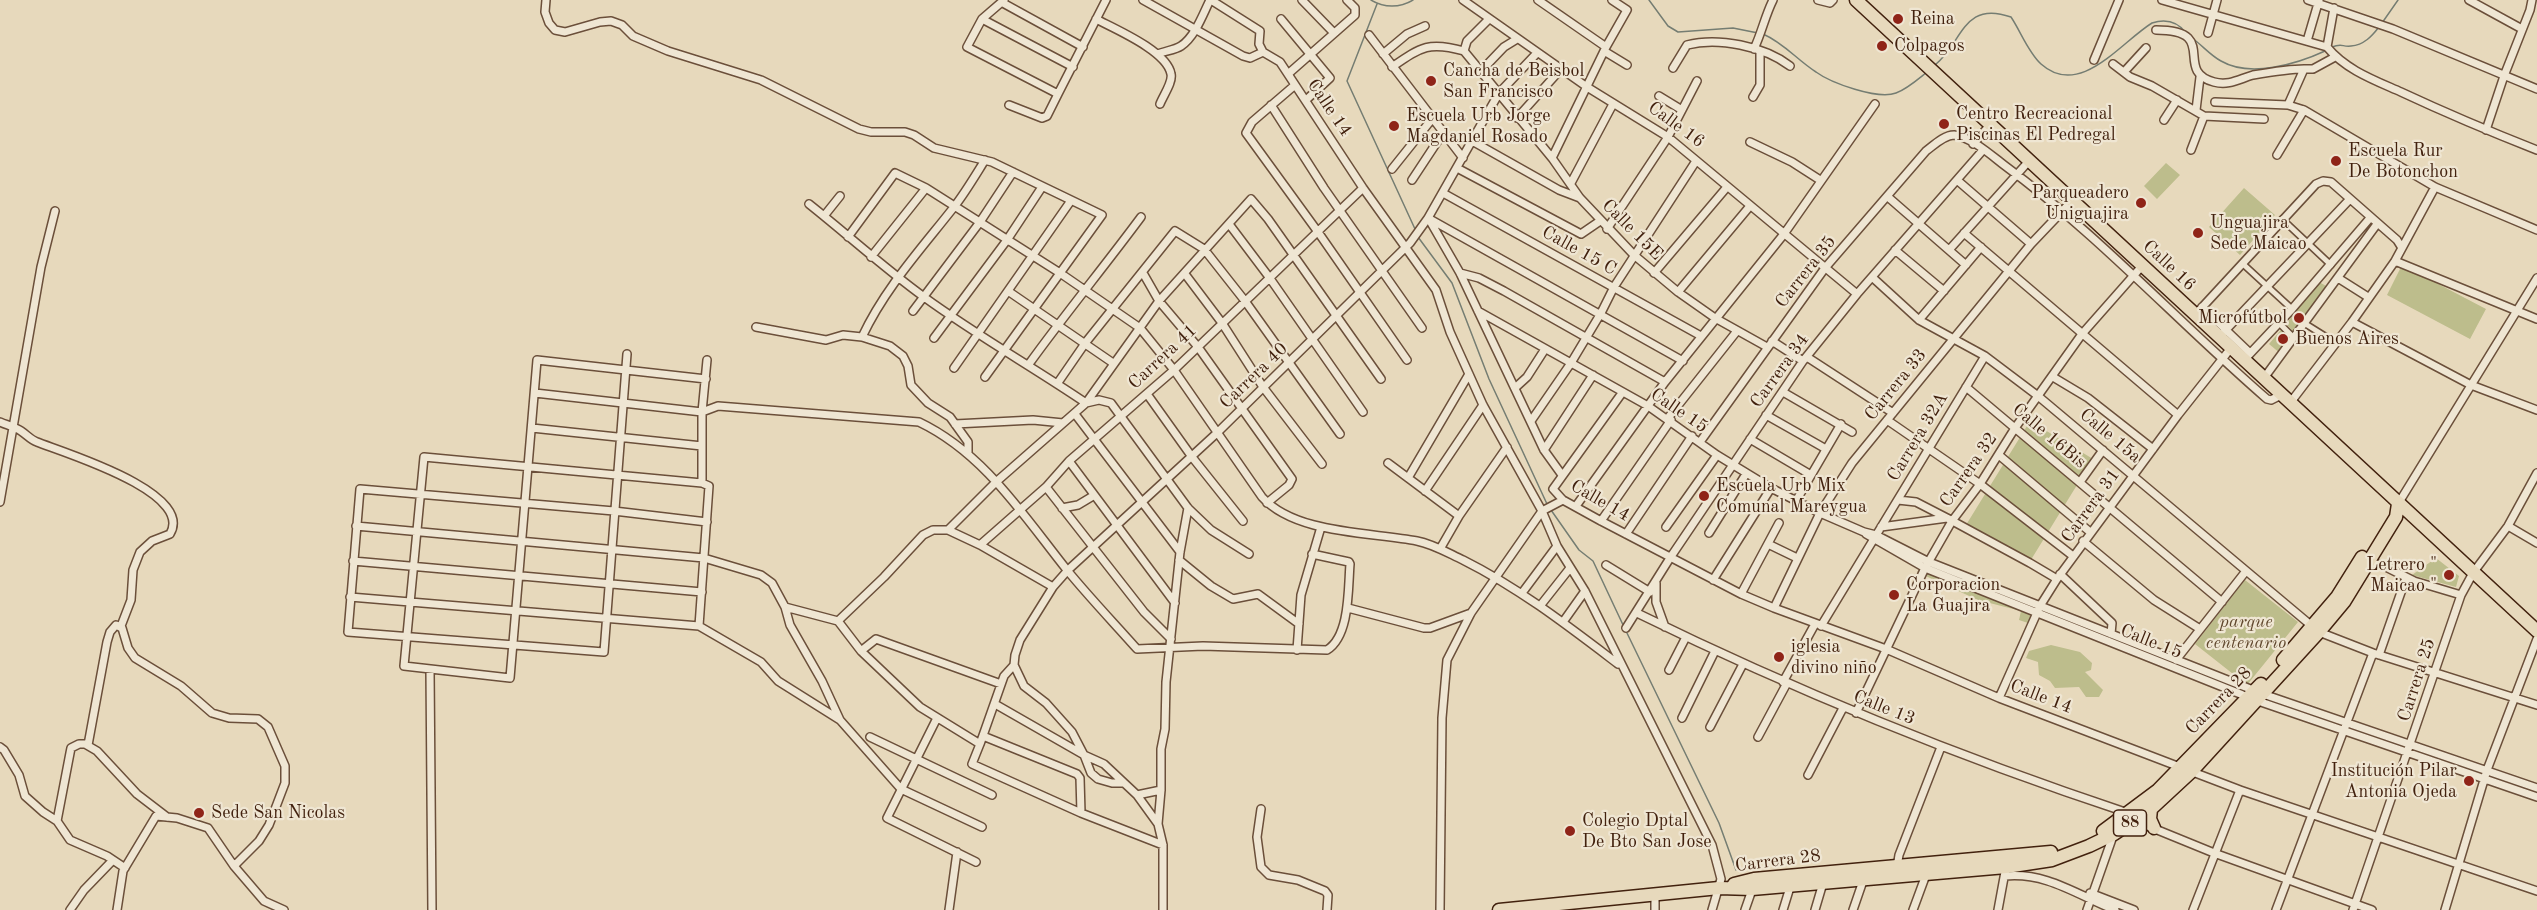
<!DOCTYPE html>
<meta charset="utf-8">
<style>
body{margin:0}
canvas{display:block;background:#e7d9bc}
</style>
<canvas width="2537" height="910"></canvas>
<script>
const ctx = document.querySelector('canvas').getContext('2d');
ctx.lineJoin = 'round';
function paint(path, color) { ctx.fillStyle = color; ctx.fill(path, 'evenodd'); }
function stroke(path, color, width, dash) { ctx.strokeStyle = color; ctx.lineWidth = width; ctx.lineCap = dash ? 'butt' : 'round'; ctx.setLineDash(dash || []); ctx.stroke(path); }
function label(font, color, halo, rows, align = 'center') {
  ctx.font = font + ' "Old Standard TT",serif'; ctx.lineWidth = 4.5; ctx.setLineDash([]); ctx.textBaseline = 'middle'; ctx.strokeStyle = halo; ctx.fillStyle = color; for (const [text, x, y, turn = 0] of rows) {
    ctx.save(); ctx.translate(x, y); ctx.rotate((+turn || 0) * Math.PI / 180); ctx.textAlign = isNaN(turn) ? turn : align; if (halo) ctx.strokeText(text, 0, 0); ctx.fillText(text, 0, 0); ctx.restore();
  }
}
paint(new Path2D(`
 M2166 163 2180 175 2157 199 2144 186Z
 M2244 188 2275 215 2240 255 2209 227Z
 M2402 265 2486 309 2470 339 2387 295Z
 M2319 282 2328 287 2281 354 2269 344 2285 325 2292 330 2286 324Z
 M2030 421 2093 459 2029 563 1966 525Z
 M2436 558 2459 576 2456 587 2412 575Z
 M1926 564 2019 598 2037 608 2034 625 2019 620 2021 611 1978 600 1917 572Z
 M2245 580 2298 622 2247 685 2195 644Z
 M2051 645 2080 652 2092 663 2091 670 2085 672 2103 690 2099 697H2086L2079 687 2055 688 2050 681 2039 675 2038 662 2026 658 2029 651Z`), '#bdbd8c');
stroke(new Path2D(`
 M1371 0C1384 8 1400 8 1413 0
 M1649 0 1668 26 1678 32 1733 28 1758 33
 M1377 4 1347 81 1415 229
 M2382 23 2398 0
 M1763 34C1784 43 1797 60 1816 72 1831 83 1878 100 1896 93 1907 89 1917 80 1927 72
 M2192 38C2202 45 2210 55 2221 61 2250 78 2297 64 2325 51
 M2332 47C2342 43 2342 47 2351 46 2364 45 2372 36 2379 27
 M1935 65C1963 42 1963 0 2011 17 2021 32 2028 52 2041 64 2080 99 2121 42 2152 23 2165 19 2177 21 2186 33
 M1418 237 1452 283 1489 379 1547 504
 M1551 510 1579 550 1593 561 1624 627
 M1626 631 1719 823 1736 870`), '#757d72', 1.5);
const pedestrian = new Path2D(`
 M2282 219 2331 265
 M2243 264 2292 309
 M2279 323 2293 337
 M2304 323 2336 343`);
const minor = new Path2D(`
 M546 0 545 12 549 23 555 30 565 32 600 22 611 21 622 25 633 36 668 51 761 80 859 129 871 132H905L914 135 934 148 992 162 1102 215 985 377
 M1004 0 982 19 967 47 1058 94 1106 0
 M1143 0 1243 56 1250 58 1263 52
 M1211 0 1260 31 1259 44 1263 52
 M1302 0 1334 33
 M1463 0 1587 87 1668 137 1857 294
 M1538 0 1606 47
 M1818 0 1830 3 1833 0
 M2162 0 2327 47
 M2308 0 2393 29 2537 89
 M2469 0 2522 29
 M1003 3 1083 47
 M982 19 1073 67
 M1096 19C1115 29 1167 51 1171 74 1173 82 1163 96 1160 104
 M1281 19 1330 78 1306 100
 M2156 30C2221 30 2172 71 2214 82 2229 86 2239 79 2253 75 2265 73 2292 69 2304 69
 M2208 33 2217 0
 M1369 35 1463 158
 M2307 41 2319 0
 M2327 47C2346 70 2374 80 2401 92 2446 113 2491 132 2537 150
 M2327 47 2334 8
 M1754 49C1762 32 1765 16 1773 0
 M1464 51 1467 41 1489 19
 M1604 51 1627 65
 M1263 52 1280 62 1363 188 1436 290 1450 332 1483 405 1542 511 1557 546 1585 591 1712 845 1721 879 1712 910
 M1158 54C1165 51 1175 50 1181 46 1195 37 1203 14 1210 0
 M1383 54 1407 34 1425 26
 M2094 60 2119 0
 M2113 64 2130 77 2152 86 2204 116 2264 119
 M1392 67C1421 47 1429 41 1464 51L1552 158 1580 198 1634 255 1678 292 1715 318 1767 347
 M1673 68 1687 45C1718 37 1764 46 1790 66
 M1481 71 1504 47 1517 39
 M2124 72 2146 48
 M1288 74 1355 15V8L1347 0
 M1295 85 1252 122 1246 133 1318 232 1407 360
 M1659 96 1682 110
 M1753 97 1760 85V51
 M2215 102 2288 105 2304 110 2435 187 2537 230
 M1009 105 1042 118 1047 116 1058 94
 M1271 105 1324 188 1422 328
 M2288 105 2304 69H2313L2335 57
 M2196 110 2200 77
 M1517 118 1561 69
 M2164 120 2177 100
 M2486 130 2504 76 2530 10 2532 0
 M1472 141 1559 190 1580 198
 M1750 142 1792 162 1820 180
 M1973 144 1990 125
 M2191 150 2204 116
 M2277 155 2304 110
 M1552 158 1606 47 1627 10 1612 0
 M1457 168 1581 234 1600 221
 M1392 169 1432 119
 M1412 180 1443 133
 M1957 180 2031 244
 M1571 183 1613 104
 M1443 193 1701 336
 M1888 197 1966 265
 M809 204C848 235 884 268 924 297 976 335 1033 367 1086 403L1099 400 1111 403 1188 508 1211 530 1249 554
 M824 216 840 196
 M1428 218 1683 361
 M1430 221 1460 273 1544 450 1562 475
 M1229 224 1269 277 1363 412
 M1607 229 1668 137 1697 81
 M1964 233 2178 415
 M848 237 895 173 926 188 1060 273 1140 328 1174 370 1262 497C1295 534 1370 532 1417 541 1433 544 1448 553 1463 560 1519 588 1568 626 1618 664
 M1895 250 1944 291
 M1949 250 2029 161
 M871 257 926 188
 M2395 261 2537 319
 M1143 273 1159 301 1198 347 1292 479 1289 485 1267 503
 M1460 273 1479 278 1504 291 1665 382
 M1654 273 1727 187
 M1185 274 1222 323 1263 387 1322 464
 M1872 277 1919 320 1985 356 2038 396 2319 632 2373 653 2537 705
 M2338 278 2368 297
 M1008 291 1113 363
 M1678 292 1750 206
 M2202 307 2250 353
 M913 311 980 222 1013 172
 M1478 311 1648 406 1717 455 1771 488 1820 513 1864 532 1876 535 1929 562 2263 694 2537 788
 M2195 315 2316 184 2323 181 2331 182 2397 240 2402 248
 M1919 320 1981 247
 M2352 322 2471 385 2537 410
 M756 327 826 340 843 335 862 337 890 346 903 356 908 366 911 385 928 403 950 417 968 442V453
 M862 337C885 288 921 249 954 207 965 193 975 176 985 160
 M2219 337 2350 199
 M934 338 1007 240 1042 187
 M1772 341 1803 361
 M627 354 604 652 348 632 360 489 614 511 707 522
 M1807 357 1893 413
 M2244 360 2292 309 2370 218
 M1029 364C1065 314 1104 267 1141 217
 M954 368 1070 202
 M2053 377 2088 398 2153 449
 M2264 378 2377 224
 M1057 384 1086 342 1175 231 1204 249 1245 301 1340 434
 M1966 387 2222 602
 M1515 388 1527 377 1545 349
 M1783 392 1852 432
 M535 393 702 412 718 406 919 422C984 453 1023 515 1067 570 1089 597 1114 623 1137 649L1203 646 1327 650C1350 636 1348 589 1350 564L1349 562 1312 554
 M1622 393 1553 489 1563 500 1601 521 1741 594 1774 608 1886 649 1999 698 2240 790 2537 891
 M1147 394 1192 457 1243 521
 M2290 403 2352 322 2395 261 2435 187
 M1075 414 1180 552
 M1766 415 1826 449
 M1668 418 1737 331
 M1887 420 1980 484 2073 556
 M1531 421 1571 363 1601 313 1614 287 1696 161
 M0 422C7 425 15 427 21 431 27 435 31 440 37 442 62 452 195 492 170 534L152 541 140 552 133 570 131 600 121 626
 M955 424 1033 420 1063 423
 M532 428 702 446
 M1750 439 1811 475
 M1700 442 1825 268 1926 151C1934 145 1944 135 1954 135 1971 137 1991 155 2004 165 2099 235 2178 322 2267 399L2271 400 2281 395
 M1544 450 1593 375
 M2000 456 2090 532
 M1069 461 1175 603
 M1388 463 1459 516
 M1408 478 1469 374
 M2080 482 2103 450
 M702 483 424 457 404 666 510 678C519 572 528 466 537 360L706 379
 M1046 487 1144 612 1171 639
 M1425 491 1483 405
 M1898 500 1916 502 1947 518
 M1796 501 1841 424
 M0 502 41 267 55 211
 M2398 504 2537 278
 M1576 506 1665 382 1784 234 1875 104
 M1062 508 1078 505 1093 496
 M1601 521 1671 420
 M356 526 704 558 761 575 772 583 785 607 838 621 884 577 923 535 933 530H948L980 545 1053 587
 M2508 526 2537 543
 M1666 527 1717 455
 M1881 527 1947 518 2030 563 2057 579
 M948 530 996 482 1086 403 1159 301 1251 199 1268 219 1381 379
 M1709 533 1746 474
 M1626 534 1692 436
 M1866 534 1925 568 2258 701 2537 797
 M2083 541 2154 600 2200 629
 M1768 544 1797 558
 M980 545 1046 487 1069 461 1174 370 1363 188
 M1440 549 1459 516 1507 447
 M1179 560 1211 586 1233 599 1258 594 1299 624
 M353 561 702 592
 M2368 563 2382 565 2414 581 2461 595
 M1606 565 1650 592
 M2060 574 2112 623 2111 634
 M1713 580 1771 488
 M1656 583V602L1665 627
 M1522 593 1557 546
 M1741 594 1779 523
 M350 597 699 626 761 662 778 681 840 720 901 789 982 827
 M1540 606 1570 568
 M785 607 790 625 822 681 840 720
 M1348 608 1424 628H1430L1471 613
 M1774 608 1820 513 1852 463 2031 244 2072 201
 M1637 613C1796 691 1959 757 2128 813
 M838 621 861 651 920 707 980 744 1004 676 1014 665
 M1563 622 1585 591
 M699 626 709 486 702 483V412L707 360
 M1821 626 1985 356
 M1626 628 1670 558 1803 361 1857 294 1983 150
 M1297 650 1301 595 1321 527
 M861 651 876 639 1001 684
 M2379 655 2406 578
 M2176 660 2246 571
 M430 670 432 910
 M1669 670 1686 637
 M1783 682 1815 624
 M1999 698 2040 606 2057 579 2178 415 2231 348
 M995 704 1084 755 1091 773 1098 779 1112 783H1124
 M1856 713 1925 568 1952 521 1980 484 2015 428 2082 334 2142 266
 M937 718 887 818 976 862
 M1682 718 1715 651
 M1710 727 1743 664
 M870 737 992 795
 M1758 737 1787 683
 M980 744 972 764 1081 813 1080 778 1077 774 983 736
 M88 745 107 642 110 632 116 625 122 628 128 648 135 658 181 686 212 713 229 718 258 719 268 727 285 766V783L269 825 259 841 234 866
 M0 747 4 750 19 775 25 796 43 812 57 821 70 840 107 856 125 868
 M1808 775 1843 708
 M1161 790 1137 795 1104 764 1084 755 1072 732 1046 703 1024 686 1014 665 1015 655 1020 640 1053 587 1068 570 1218 432 1410 243 1428 218 1499 93 1537 53
 M1137 795 1158 824
 M1261 809 1257 837 1261 867 1269 875 1298 880 1325 891 1328 895 1327 910
 M1081 813 1163 845
 M2133 820 2214 853 2372 910
 M57 821 70 753 71 748 79 744H85L97 751 137 794 167 817
 M1897 867 1899 855 1941 747
 M2005 876C2047 872 2077 895 2115 910
 M2090 893 2134 910
 M70 910 84 890 113 860
 M117 910 123 871 156 816 177 818 208 828 234 866 264 901 284 910
 M949 910 957 852
 M1163 910V845L1158 824 1161 790V749L1165 729 1166 682 1180 552 1188 508
 M1440 910 1442 718 1447 660 1471 613 1542 511 1563 500
 M1655 910V894
 M1745 910 1753 887
 M1783 910 1791 884
 M1815 910 1823 883
 M1853 910 1864 878
 M1913 910 1927 872
 M1998 910 2005 872
 M2087 910 2113 836
 M2193 910 2240 790
 M2276 910 2373 653
 M2353 910 2461 595 2473 573 2508 526 2537 473
 M2445 910 2487 770 2537 639`);
const trunk = new Path2D(`
 M1856 0 2537 631
 M2283 660 2337 597 2362 557
 M2151 809 2150 819 2154 828
 M2103 831 2158 790 2261 684
 M1734 884 1754 879 2051 852
 M1499 910 1719 888 1752 889 2006 867 2052 860 2089 846 2114 834 2151 809 2192 771 2319 632 2344 602 2396 517 2398 504`);
stroke(pedestrian, '#6b4f3a', 8);
stroke(minor, '#6b4f3a', 10);
stroke(trunk, '#42210e', 15);
stroke(pedestrian, '#efe6d3', 5);
stroke(minor, '#efe6d3', 7);
stroke(trunk, '#e7d9bc', 12);
for (const [x, y, r, color] of [
 [1898,19,6,"#8f2418"],
 [1882,46,6,"#8f2418"],
 [1431,81,6,"#8f2418"],
 [1944,124,6,"#8f2418"],
 [1394,126,6,"#8f2418"],
 [2336,161,6,"#8f2418"],
 [2141,203,6,"#8f2418"],
 [2198,233,6,"#8f2418"],
 [2299,318,6,"#8f2418"],
 [2283,339,6,"#8f2418"],
 [1704,496,6,"#8f2418"],
 [2449,575,6,"#8f2418"],
 [1894,595,6,"#8f2418"],
 [1779,657,6,"#8f2418"],
 [2469,781,6,"#8f2418"],
 [199,813,6,"#8f2418"],
 [1570,831,6,"#8f2418"]
]) { const dot = new Path2D(); dot.arc(x, y, r, 0, 2 * Math.PI); ctx.fillStyle = color; ctx.fill(dot); stroke(dot, '#efe6d3', 2); }
for (const [x, y, w] of [
 [2130,823,33]
]) { const box = new Path2D(); box.roundRect(x - w / 2, y - 13, w, 26, 4.5); ctx.fillStyle = '#efe6d3'; ctx.fill(box); stroke(box, '#42210e', 1.5); }
label('bold 16px', '#42210e', null, [
 ["88",2130,823]
]);
label('18px', '#42210e', '#efe6d3', [
 ["Reina",1910,19],
 ["Colpagos",1894,46],
 ["Cancha de Beisbol",1443,71],
 ["San Francisco",1443,92],
 ["Centro Recreacional",1956,114],
 ["Piscinas El Pedregal",1956,135],
 ["Escuela Urb Jorge",1406,116],
 ["Magdaniel Rosado",1406,137],
 ["Escuela Rur",2348,151],
 ["De Botonchon",2348,172],
 ["Parqueadero",2129,193,"right"],
 ["Uniguajira",2129,214,"right"],
 ["Unguajira",2210,223],
 ["Sede Maicao",2210,244],
 ["Microfútbol",2287,318,"right"],
 ["Buenos Aires",2295,339],
 ["Escuela Urb Mix",1716,486],
 ["Comunal Mareygua",1716,507],
 ["Letrero \"",2437,565,"right"],
 ["Maicao \"",2437,586,"right"],
 ["Corporacion",1906,585],
 ["La Guajira",1906,606],
 ["iglesia",1791,647],
 ["divino niño",1791,668],
 ["Institución Pilar",2457,771,"right"],
 ["Antonia Ojeda",2457,792,"right"],
 ["Sede San Nicolas",211,813],
 ["Colegio Dptal",1582,821],
 ["De Bto San Jose",1582,842]
], 'left');
label('18px', '#42210e', '#efe6d3', [
 ["Calle 14",1329,108,56],
 ["Calle 16",1676,125,36],
 ["Calle 15E",1632,230,45],
 ["Calle 15 C",1579,251,29],
 ["Calle 16",2169,266,43],
 ["Carrera 35",1806,272,-52],
 ["Carrera 41",1163,357,-43],
 ["Carrera 34",1780,371,-54],
 ["Carrera 40",1254,376,-44],
 ["Carrera 33",1896,385,-51],
 ["Calle 15",1679,411,34],
 ["Calle 16Bis",2049,436,40],
 ["Calle 15a",2110,436,40],
 ["Carrera 32A",1918,437,-59],
 ["Carrera 32",1969,470,-55],
 ["Calle 14",1600,501,30],
 ["Carrera 31",2091,506,-54],
 ["Calle 15",2151,642,22],
 ["Carrera 25",2417,680,-72],
 ["Calle 14",2041,697,21],
 ["Carrera 28",2219,701,-46],
 ["Calle 13",1884,708,22],
 ["Carrera 28",1778,861,-7]
]);
label('italic 18px', '#61482e', '#efe6d3', [
 ["parque",2246,622],
 ["centenario",2246,643]
]);
</script>
